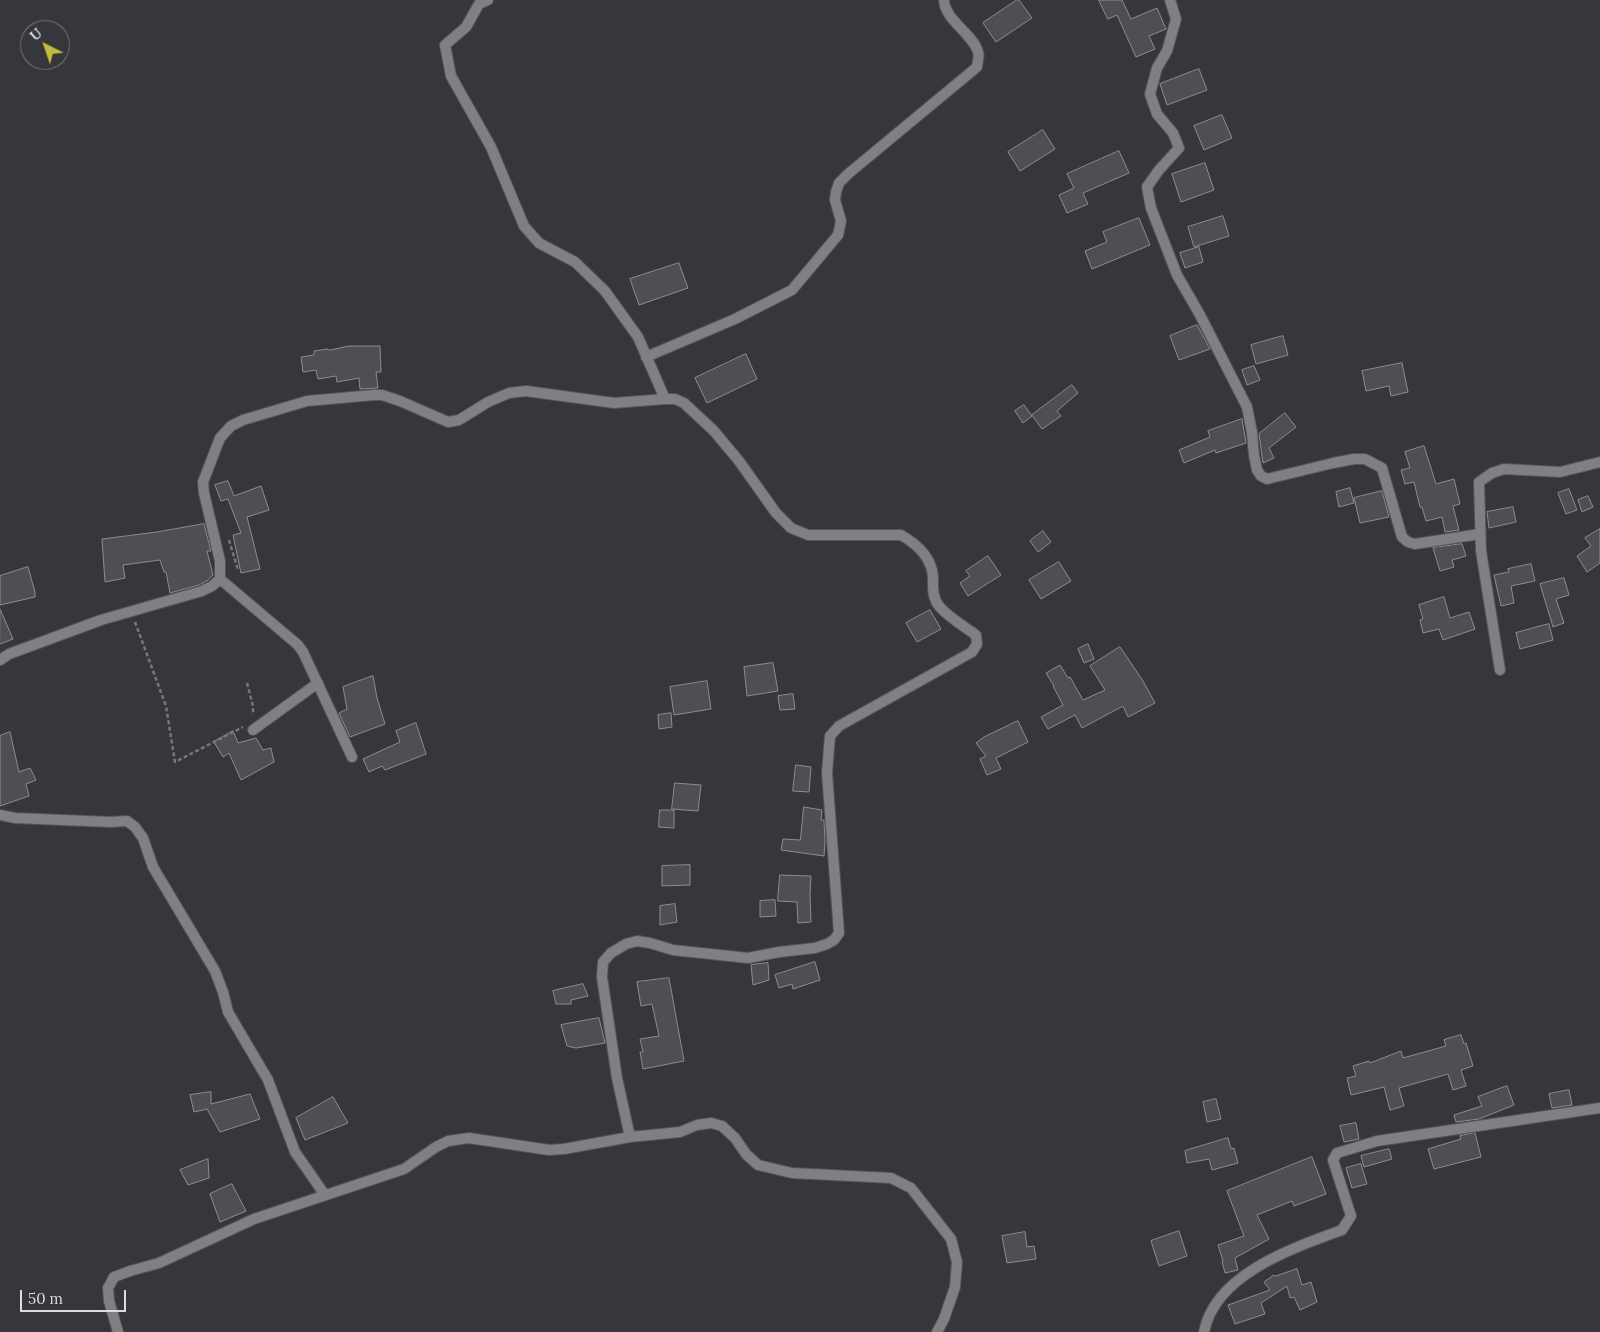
<!DOCTYPE html>
<style>
body{margin:0}
#map{position:relative;width:1600px;height:1332px;overflow:hidden;background:#37373b;font-family:Lora,serif}
canvas{display:block}
.north{position:absolute;left:20px;top:20px;width:50px;height:50px;box-sizing:border-box;background:#37373b;border:1px solid #79797d;border-radius:50%;rotate:319deg;font-size:14px;font-weight:700;line-height:20px;text-align:center;color:#dddddf}
.north::after{content:'';display:block;margin:auto;width:18px;height:22px;background:#c5bc3d;clip-path:polygon(50% 0,100% 100%,50% 72%,0 100%)}
.scale{position:absolute;left:20px;top:1290px;width:106px;height:22px;box-sizing:border-box;border:2px solid #dddddf;border-top:0;padding-left:6px;font-size:15px;line-height:18px;white-space:nowrap;color:#dddddf;-webkit-text-stroke:4px #37373b;paint-order:stroke}
</style>
<div id="map">
<canvas width="1600" height="1332"></canvas>
<div class="north">U</div>
<div class="scale">50 m</div>
</div>
<script>
const ctx = document.querySelector('canvas').getContext('2d');
ctx.lineJoin = 'round';
function paint(path, color) { ctx.fillStyle = color; ctx.fill(path, 'evenodd'); }
function stroke(path, color, width, dash) { ctx.strokeStyle = color; ctx.lineWidth = width; ctx.lineCap = dash ? 'butt' : 'round'; ctx.setLineDash(dash || []); ctx.stroke(path); }
const building = new Path2D(`
 M1017 0H1019L1032 18 996 42 983 23Z
 M1099 0H1122L1131 19 1157 8 1166 29 1149 36 1155 49 1136 57 1117 15 1108 19Z
 M1199 69 1207 90 1167 105 1160 84Z
 M1222 115 1232 138 1204 150 1194 126Z
 M1043 130 1055 149 1020 171 1008 152Z
 M1119 151 1129 173 1083 193 1088 204 1067 213 1059 195 1074 188 1067 174Z
 M1205 163 1214 190 1181 202 1172 174Z
 M1223 216 1229 236 1194 247 1188 227Z
 M1139 218 1150 245 1092 269 1085 251 1107 242 1103 232Z
 M1199 247 1203 262 1185 268 1180 253Z
 M679 263 688 288 639 305 630 279Z
 M1197 325 1210 349 1179 360 1170 336Z
 M1283 336 1288 355 1256 364 1251 345Z
 M349 346H380L381 372H376L378 388 360 389 359 378 337 382 336 376 318 379 316 370 303 372 301 357 314 355V351L328 349 329 350Z
 M746 354 757 379 707 403 695 378Z
 M1402 363 1408 392 1391 396 1389 386 1366 391 1362 371Z
 M1254 366 1260 380 1247 385 1242 370Z
 M1072 385 1078 393 1057 411 1061 416 1042 429 1032 415Z
 M1024 405 1032 416 1023 423 1015 411Z
 M1285 413 1296 427 1269 448 1274 458 1263 463 1259 434Z
 M1242 419 1246 443 1216 453 1215 450 1184 463 1179 450 1210 437 1208 431Z
 M1424 446 1436 484 1454 479 1460 504 1453 506 1459 530 1445 532 1442 517 1426 521 1422 507H1420L1414 482 1405 484 1401 470 1410 468 1405 452Z
 M228 481 234 496 261 486 269 510 247 517 260 569 241 573 233 535 241 533 228 499 221 501 215 485Z
 M1350 488 1354 503 1339 507 1336 492Z
 M1569 489 1577 510 1566 514 1558 493Z
 M1382 491 1389 517 1360 523 1354 498Z
 M1588 496 1593 507 1582 512 1578 500Z
 M1513 507 1516 522 1489 528 1487 512Z
 M204 524 211 551H207L213 575 208 580 199 585 170 593 166 572H164L160 560 123 565 125 578 105 582 102 539 157 532Z
 M1600 529V563L1587 572 1577 556 1591 546 1585 538Z
 M1043 531 1051 542 1038 552 1030 541Z
 M1462 544 1466 556 1452 560 1454 567 1440 571 1433 548Z
 M988 556 1001 575 968 596 960 583 970 576 966 571Z
 M1059 562 1071 581 1041 599 1029 580Z
 M1531 564 1535 581 1511 586 1514 603 1501 606 1494 575 1509 572 1508 569Z
 M28 567 35 592V597L0 605V576Z
 M1564 578 1569 595 1556 599 1564 623 1553 627 1540 584Z
 M1444 597 1450 618 1469 612 1475 629 1443 640 1439 629 1423 633 1420 620 1423 619 1419 605Z
 M0 609 13 639 0 644Z
 M930 610 941 629 917 642 906 623Z
 M1549 624 1553 640 1520 649 1516 633Z
 M1088 644 1094 659 1084 663 1078 649Z
 M1120 647 1143 681 1155 703 1128 717 1123 706 1082 728 1075 715 1048 729 1041 717 1063 705 1053 686H1054L1046 673 1060 665 1068 678 1070 677 1083 700 1105 690 1090 666Z
 M773 663 778 691 747 696 744 667Z
 M373 676 377 698 385 724 350 737 339 713 347 709 343 687Z
 M707 681 711 709 674 715 670 687Z
 M793 694 795 709 780 710 778 696Z
 M671 713 672 727 659 729 658 715Z
 M1018 721 1028 742 996 758 1001 769 987 775 980 759 986 756 976 743 984 737Z
 M416 723 426 754 385 770 382 766 369 772 363 759 400 742 396 731Z
 M233 731 238 743 256 738 263 750 271 748 274 762 241 780 229 753 223 757 214 742Z
 M10 732 19 772 30 768 36 780 26 784 29 796 0 806V736Z
 M796 765 811 767 809 792 793 791Z
 M675 783 701 785 698 811 672 809Z
 M804 807 822 810 821 820H824L825 842 824 856 781 850 783 839 800 840Z
 M660 810H674V828L659 827Z
 M690 865V885L662 886V866Z
 M780 875 811 876 810 894 811 922 798 923 797 902 778 901Z
 M775 900 776 916 760 917V901Z
 M675 904 677 922 660 925V906Z
 M815 962 820 980 793 989 792 984 779 988 775 975Z
 M768 963 769 980 753 985 751 965Z
 M669 978 684 1061 643 1069 640 1052H643L640 1039 659 1036 652 1004 641 1006 637 982Z
 M583 984 588 996 571 1000V1004H556L553 991Z
 M599 1018 605 1043 576 1048 567 1046 561 1025Z
 M1461 1035 1464 1044 1466 1043 1473 1066 1461 1070 1466 1086 1453 1090 1448 1074 1399 1088 1404 1106 1390 1110 1384 1087 1351 1095 1347 1078 1356 1076 1353 1066 1369 1061 1370 1063 1401 1051 1403 1058 1446 1046 1444 1040Z
 M1507 1086 1514 1105 1479 1119 1456 1122 1454 1115 1482 1106 1478 1097Z
 M1569 1090 1572 1105 1552 1108 1549 1094Z
 M211 1092V1104L250 1094 260 1119 220 1132 207 1109 194 1112 190 1095Z
 M333 1097 348 1123 305 1140 296 1118Z
 M1216 1099 1221 1119 1207 1122 1203 1102Z
 M1356 1123 1359 1139 1344 1142 1340 1126Z
 M1475 1133 1481 1157 1434 1169 1428 1149 1461 1139 1460 1136Z
 M1228 1138 1231 1149 1234 1148 1238 1163 1212 1170 1209 1159 1187 1163 1185 1151Z
 M1389 1149 1392 1159 1364 1167 1361 1156Z
 M1312 1157 1326 1194 1294 1206 1292 1201 1257 1215 1269 1239 1235 1258 1238 1270 1225 1273 1222 1261H1223L1218 1245 1244 1236 1227 1191Z
 M208 1159 209 1178 188 1185 180 1170Z
 M1361 1164 1367 1184 1352 1188 1346 1168Z
 M232 1184 246 1211 220 1222 210 1194Z
 M1179 1231 1187 1256 1159 1266 1151 1241Z
 M1025 1232 1027 1247 1034 1246 1036 1259 1007 1263 1002 1236Z
 M1297 1269 1302 1285 1311 1282 1317 1302 1300 1310 1294 1297 1290 1298 1287 1286 1261 1303 1265 1314 1235 1324 1228 1305 1270 1290 1264 1282 1274 1275 1275 1276Z`);
paint(building, '#4e4e53');
stroke(building, '#8c8c91', 1);
const minor = new Path2D(`
 M488 0 479 4 466 27 445 45 451 76 491 147 524 226 539 243 575 262 605 291 638 337 665 399H675L684 403 714 431 739 461 776 513 791 528 808 535H901C917 544 931 557 933 576 933 587 932 597 939 606 949 618 964 626 976 635L977 644 972 652 839 726 830 736 827 773 839 933 834 940 827 944 815 948 779 952 748 958 673 950 650 943 637 941 626 944 611 953 603 962 602 977 617 1078 630 1137
 M1170 0 1176 19 1167 51 1157 68 1150 94 1157 114 1173 133 1179 148 1159 170 1147 187 1151 208 1177 275 1200 315 1247 407 1252 433 1254 455 1257 470 1261 476 1267 479 1333 463 1354 459H1365L1382 468 1402 537 1408 542 1415 544 1480 534
 M646 357 735 319 792 290 838 235 841 221 835 200 836 192 839 183 848 174 977 67C977 63 980 56 978 52 974 35 944 19 944 0
 M220 579 298 645 303 652 352 757
 M0 660 9 654 101 620 202 591 212 586 220 579V561L204 493 203 482 220 438 231 426 243 420 307 401 374 395H382L400 401 448 422 459 420 488 402 509 393 526 391 614 403 665 399
 M1500 670 1481 551 1479 482 1492 473 1504 469 1560 472 1600 462
 M253 730 318 683
 M0 815 15 818 111 822 127 821 135 827 143 838 153 867 215 971 223 992 228 1012 268 1080 295 1152 325 1195
 M118 1332 109 1301 108 1288 114 1277 130 1271 159 1263 254 1219 404 1169 436 1147 448 1141 469 1138 549 1150 564 1149 630 1137 680 1132 697 1125 711 1123 722 1126 735 1138 746 1154 758 1165 792 1173 891 1178 911 1188 951 1239 957 1262 955 1287 944 1319 937 1332
 M1204 1332C1215 1274 1293 1248 1342 1230L1351 1216 1333 1160 1337 1153 1377 1141 1600 1108`);
stroke(minor, '#555559', 12);
stroke(new Path2D(`
 M229 540 238 570
 M135 622 166 706 175 762 243 727
 M247 683 253 706V715`), '#77777a', 2.5, [4, 2.5]);
stroke(minor, '#808082', 10);
</script>
